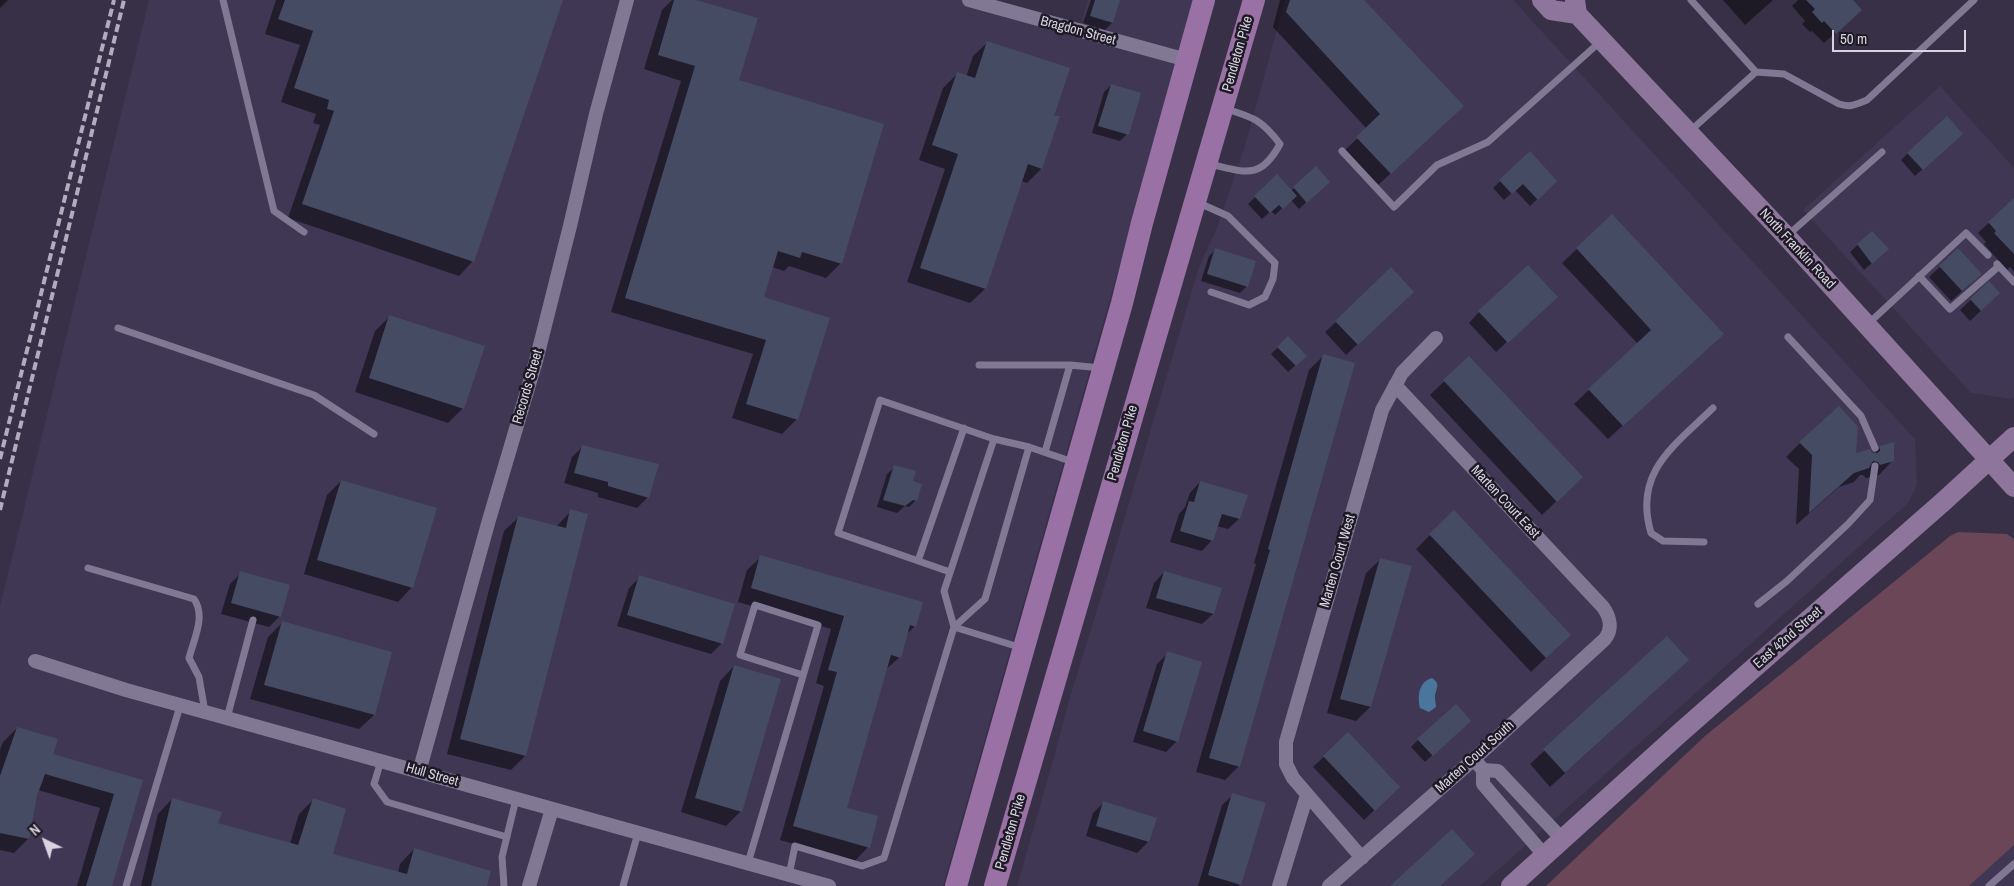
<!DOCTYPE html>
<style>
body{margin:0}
#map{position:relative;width:2014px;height:886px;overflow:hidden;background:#373047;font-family:"Archivo Narrow",sans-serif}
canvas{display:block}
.north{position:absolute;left:20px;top:816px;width:50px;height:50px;-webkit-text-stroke:4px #1d1a25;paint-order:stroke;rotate:318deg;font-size:14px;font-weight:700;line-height:20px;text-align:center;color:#d7d3e1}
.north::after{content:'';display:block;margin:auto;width:18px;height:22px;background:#d7d3e1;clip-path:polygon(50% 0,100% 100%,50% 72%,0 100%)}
.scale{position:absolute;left:1832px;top:30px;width:134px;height:22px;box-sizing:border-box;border:2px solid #d7d3e1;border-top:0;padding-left:6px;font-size:15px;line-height:18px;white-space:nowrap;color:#d7d3e1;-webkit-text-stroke:4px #1d1a25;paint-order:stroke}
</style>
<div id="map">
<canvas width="2014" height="886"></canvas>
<div class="north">N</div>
<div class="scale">50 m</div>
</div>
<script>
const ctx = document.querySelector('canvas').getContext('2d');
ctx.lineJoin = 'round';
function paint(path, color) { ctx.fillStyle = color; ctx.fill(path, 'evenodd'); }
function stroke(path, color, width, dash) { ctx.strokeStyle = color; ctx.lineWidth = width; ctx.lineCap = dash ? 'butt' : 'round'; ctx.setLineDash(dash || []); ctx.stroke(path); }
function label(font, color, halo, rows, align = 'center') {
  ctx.font = font + ' "Archivo Narrow",sans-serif'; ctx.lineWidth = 5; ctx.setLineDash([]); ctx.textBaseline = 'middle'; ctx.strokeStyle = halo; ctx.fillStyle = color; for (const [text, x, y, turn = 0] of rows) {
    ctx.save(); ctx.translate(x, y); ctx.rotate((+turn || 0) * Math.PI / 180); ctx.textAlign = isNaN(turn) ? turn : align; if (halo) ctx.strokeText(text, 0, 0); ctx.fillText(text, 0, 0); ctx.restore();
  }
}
paint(new Path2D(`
 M149 0H990L1081 24 1088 0H1195L943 886H0V606Z
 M1285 0H1513L1915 439 1917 485 1908 503 1480 886H1017L1052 764 1070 697 1102 594 1199 267 1217 228 1245 146Z
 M1940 86 2014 168V397L2012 399 1971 393 1803 210Z
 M2014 845V886H1969Z`), '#403754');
paint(new Path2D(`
 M1958 532 2007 534 2014 539V845L1969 886H1546L1705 736 1950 536Z`), '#6a4656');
paint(new Path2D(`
 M1432 678C1442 685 1435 688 1435 698 1435 701 1436 704 1436 707L1429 712 1420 708C1417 697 1419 681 1432 678Z`), '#4a759c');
paint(new Path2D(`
 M0 0H8L0 8Z
 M276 0H562L473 261 459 276 288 218 320 125 313 123 316 114 281 102 300 45 265 34Z
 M672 0H692L841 263 826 278 789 266 784 271 772 267 763 298 797 419 782 434 732 418 753 354 611 312 681 81 644 69 662 10Z
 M1091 0H1119L1112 23 1105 30 1083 23Z
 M1280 0H1363L1448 120 1376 187 1343 152 1367 129 1273 27Z
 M1723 0H1773L1745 25Z
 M1798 0H1852L1850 20 1824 43 1812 31 1810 32 1802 24 1805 21 1792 6Z
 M988 42 1052 117 1041 169 1027 183 1021 181 985 289 970 303 907 282 945 169 919 160 943 88 957 74 966 77 973 56Z
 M1111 85 1127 134 1120 141 1092 133 1104 92Z
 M1954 141 1915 176 1901 160 1908 153Z
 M1530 152 1556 181 1530 206 1515 190 1504 200 1493 188Z
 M1316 168 1321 188 1299 209 1291 200 1275 215 1271 211 1262 219 1248 204 1277 176 1291 191Z
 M2012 201 2014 203V272L2010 267 2007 270 1984 244 1986 242 1978 233Z
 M1612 216 1722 334 1608 439 1574 404 1638 344 1562 263Z
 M1872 232 1880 256 1864 270 1850 252Z
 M1216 249 1247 286 1240 293 1201 281 1209 256Z
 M1940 267 1970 284 1951 301 1929 277Z
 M1989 283 1988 304 1970 321 1960 310Z
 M1402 302 1346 355 1325 332 1336 322Z
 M1545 307 1496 352 1469 323 1479 312Z
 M390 316 463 408 448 423 355 392 375 331Z
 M1288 338 1298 363 1288 372 1271 354Z
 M1324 355 1239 766 1225 780 1196 772 1256 564 1254 563 1309 370Z
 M1469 357 1567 491 1542 515 1430 395Z
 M1800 443 1855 455 1874 454 1881 447 1893 460 1879 475 1866 478 1863 475H1860L1854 482 1839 487 1796 525 1799 469 1786 457Z
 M583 446 648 497 637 508 598 497V493L564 483 572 457Z
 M895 467 911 482 916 500 909 507 905 506 897 513 877 507 887 474Z
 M341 481 412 587 398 602 304 574 327 495Z
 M1200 482 1239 519 1228 529 1217 526 1212 540 1202 551 1170 542 1179 514 1185 507 1190 493Z
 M571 511 525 756 511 770 447 754 504 531 519 517 556 527Z
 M1430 535 1555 649 1531 672 1416 549Z
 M761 557 915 626 907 634 900 657 885 670 846 808 868 847 855 861 780 840 824 686 816 683 831 629 738 602 747 570Z
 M1381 559 1370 707 1356 721 1327 713 1366 573Z
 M1164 572 1213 614 1202 624 1146 608 1154 583Z
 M241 573 288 586 279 617 269 627 221 614 230 584Z
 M640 577 722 643 711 654 617 626 629 588Z
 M282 623 391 653 374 715 359 729 250 699 268 637Z
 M1667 638 1673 674 1550 787 1530 764Z
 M1168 653 1177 741 1166 752 1133 742 1157 664Z
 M734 666 741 811 726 826 681 812 720 681Z
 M17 728 51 754 141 781 110 886H77L100 808 38 790 28 839 14 853 0 850V750L3 742Z
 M1462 728 1425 762 1411 747 1418 740Z
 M1348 734 1388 797 1364 820 1313 767Z
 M1233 795 1240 884 1238 886H1198L1222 805Z
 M172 799 216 823 290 844 299 814 313 800 332 855 398 873 400 864 414 849 486 886H141L158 814Z
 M1104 802 1155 818 1148 842 1137 853 1086 836 1093 813Z`), '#0007');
paint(new Path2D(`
 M285 0H563L474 262 302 204 334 111 327 109 329 100 294 88 313 31 278 19Z
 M674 0H696L758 18 739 80 884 124 842 264 802 252 800 258 778 251 764 297 830 318 798 420 746 404 766 340 625 298 695 66 658 55Z
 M1095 0H1120L1113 23 1090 16Z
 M1290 0H1364L1464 106 1391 174 1356 137 1380 114 1286 12Z
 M1806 0H1853L1862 10 1836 34 1824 21 1822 23 1812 12 1815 9Z
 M987 41 1070 68 1054 116H1060L1042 169 1028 164 986 289 920 268 958 154 932 145 957 72 975 78Z
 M1111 84 1141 93 1129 135 1098 126Z
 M1947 116 1963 134 1923 170 1907 153Z
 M1530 151 1557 181 1538 200 1523 184 1512 194 1499 180Z
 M1316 166 1330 182 1307 203 1293 187Z
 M1277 174 1297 196 1283 209 1279 205 1270 213 1254 196Z
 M2014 198V254L1994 233 1996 231 1988 222Z
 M1612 214 1724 334 1623 426 1588 389 1651 330 1576 248Z
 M1872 231 1889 249 1872 264 1857 244Z
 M1215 248 1256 261 1248 287 1207 274Z
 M1958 248 1982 274 1962 291 1939 266Z
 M1528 265 1558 297 1508 343 1478 311Z
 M1391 267 1414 292 1358 345 1335 321Z
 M1989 281 2000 293 1981 311 1970 299Z
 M389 315 485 346 464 409 369 378Z
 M1288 336 1307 356 1296 366 1277 347Z
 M1323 354 1355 363 1240 767 1209 758 1270 550 1268 549Z
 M1469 356 1583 477 1557 502 1443 380Z
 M1839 406 1858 427 1856 453 1870 449 1872 453H1877L1880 451V446L1894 442V461L1880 465 1878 462 1873 461 1869 468 1854 473 1809 513 1812 455 1799 442Z
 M582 445 659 464 649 498 608 486V482L574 473Z
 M894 465 916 471 913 481 922 484 917 501 913 500 905 506 883 500Z
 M341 480 437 508 413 588 317 560Z
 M1200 481 1248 495 1240 519 1222 514 1213 541 1180 531 1189 501 1194 502Z
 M570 509 588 514 526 756 460 739 518 516 566 528Z
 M1454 510 1571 635 1546 658 1429 534Z
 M760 555 923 602 916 627 910 625 901 658 891 655 847 808 878 816 870 848 793 826 837 672 828 670 844 616 751 588Z
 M1380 558 1412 566 1371 707 1340 699Z
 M240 571 290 585 281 617 231 603Z
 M1164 571 1222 588 1214 614 1156 598Z
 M639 575 735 604 723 644 627 615Z
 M282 621 392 652 375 715 264 685Z
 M1667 636 1689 660 1565 773 1543 749Z
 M1167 651 1202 662 1178 742 1143 731Z
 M734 665 781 679 742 812 695 798Z
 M1456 704 1471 721 1433 756 1417 739Z
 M17 727 58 739 53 754 143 780 112 886H86L114 794 45 774 37 796 29 839 0 833V776Z
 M1348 732 1400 787 1375 811 1323 756Z
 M1232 793 1266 803 1241 885 1208 875Z
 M172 798 222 812 218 823 298 845 313 798 346 809 333 854 407 874 414 848 491 871 487 886H151Z
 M1103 801 1157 818 1149 842 1096 826Z
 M1452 829 1475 854 1440 886H1390Z`), '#454b63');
stroke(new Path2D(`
 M223 0 274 211 304 232
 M1691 0 1756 72 1784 74 1839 104C1851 108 1856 104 1867 100L1974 0
 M1690 131 1756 72
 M1342 151 1394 207 1437 165 1488 142 1601 41
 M1209 164C1245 172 1260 181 1280 144 1262 120 1253 117 1226 109
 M1199 203 1228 216 1275 263 1273 279 1265 297 1249 305 1211 292
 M1788 235 1882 152
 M1997 264 2014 282
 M1919 276 1950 309 1999 266
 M1869 323 1966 233 1988 255
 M118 328 314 395 374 434
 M1788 337 1861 416 1875 448
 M979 365H1070L1101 368
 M994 439 944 591 954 627 985 599 1029 447 1073 462
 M1045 452 1070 365
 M1704 542 1663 541 1651 533C1633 472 1674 446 1713 408
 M918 561 964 428
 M88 568 194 599C206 616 194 639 189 658L199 677 205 712
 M950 572 838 533 880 400 994 439 1029 447
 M1758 604 1787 581 1848 524 1870 500 1875 466
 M227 718 253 620
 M381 761 374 784 387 802 507 837
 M748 863 818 625 755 605 740 655 803 675
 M789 875 795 846 862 866 884 858 954 627 1022 648
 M126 886 180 706
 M504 886 502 857 516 799
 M623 886 638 833
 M1989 886 2014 864`), '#817994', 7);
stroke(new Path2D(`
 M969 0 1187 60
 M35 661 126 690 829 886
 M1474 759 1483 770V784L1545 856
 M1483 770 1498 771 1563 840
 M419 772 489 520 536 361 570 226 596 114 627 0
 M1362 858 1293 778 1286 764V742L1382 410 1402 373 1436 338
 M529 886 552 809
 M1279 886 1307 795
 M1329 886 1474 759 1605 639C1613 629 1610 617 1603 607L1395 385`), '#817994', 14);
stroke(new Path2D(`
 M1542 0 1551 10 1577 14
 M1575 0 1577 14 1786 236 2014 487
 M1511 886 1681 732 1944 501 2014 437`), '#8d759c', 20);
stroke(new Path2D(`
 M956 886 1122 303 1142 223 1204 0
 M995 886C1080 590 1167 295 1254 0`), '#9a71a4', 22);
stroke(new Path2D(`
 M0 459 114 0
 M0 510 124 0`), '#b1adbd', 4, [8, 4]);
label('14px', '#d7d3e1', '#1d1a25', [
 ["Bragdon Street",1078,31,15],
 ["Pendleton Pike",1238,54,-74],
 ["North Franklin Road",1797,249,47],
 ["Records Street",528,387,-74],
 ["Pendleton Pike",1123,443,-74],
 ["Marten Court East",1505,502,47],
 ["Marten Court West",1338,561,-74],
 ["East 42nd Street",1788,638,-41],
 ["Marten Court South",1475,757,-42],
 ["Hull Street",432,775,16],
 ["Pendleton Pike",1011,832,-74]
]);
</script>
